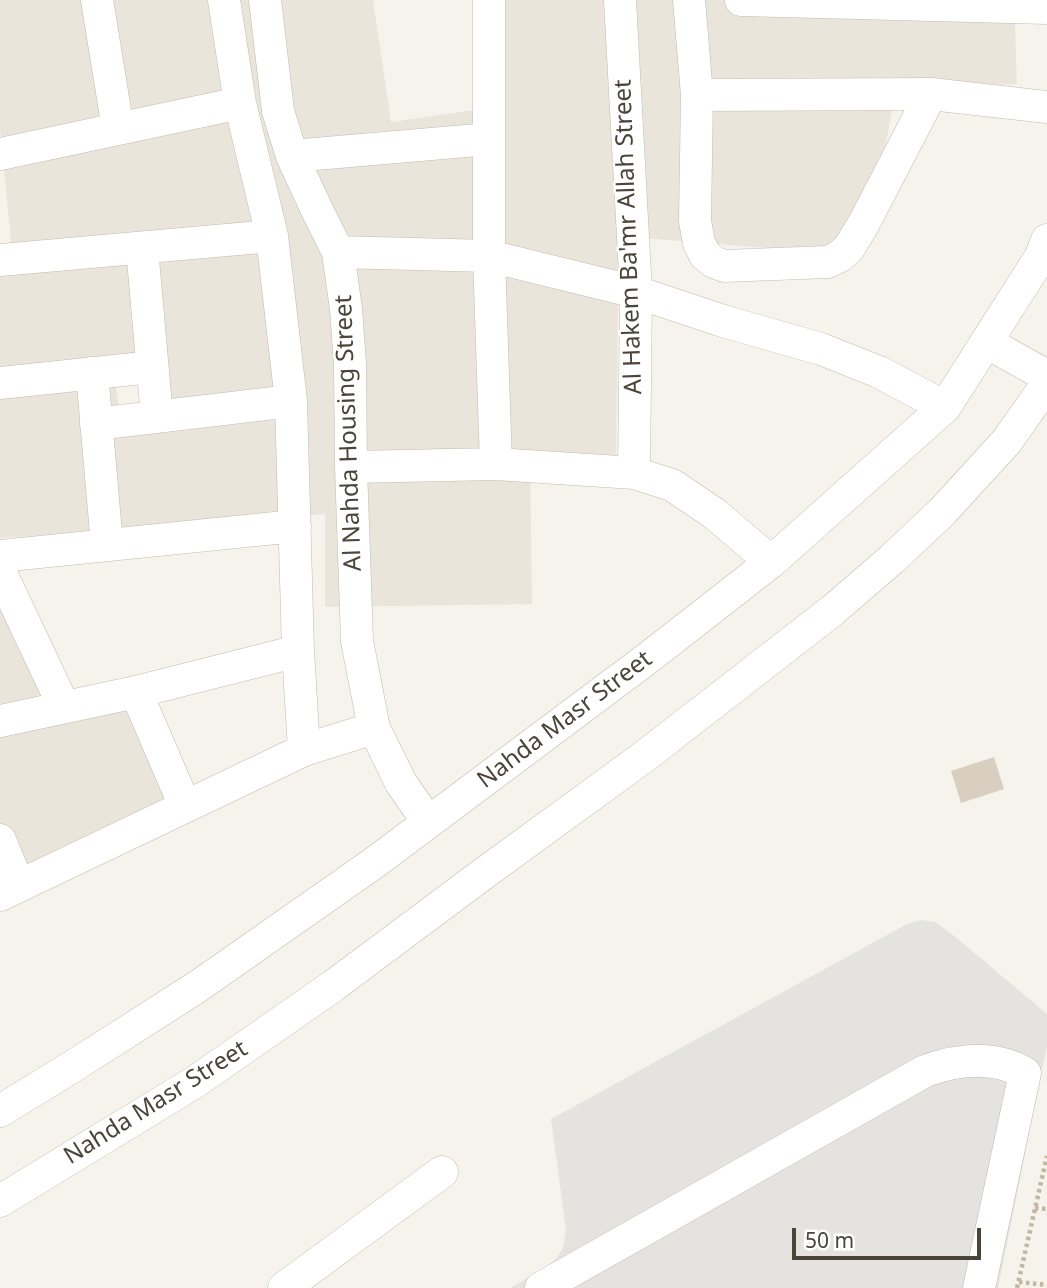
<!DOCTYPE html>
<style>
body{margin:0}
#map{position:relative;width:1047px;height:1288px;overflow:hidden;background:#f6f3ec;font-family:"Noto Sans",sans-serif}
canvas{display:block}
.scale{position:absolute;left:792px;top:1228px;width:189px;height:32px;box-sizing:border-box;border:4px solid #4b4439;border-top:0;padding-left:9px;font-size:21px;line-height:24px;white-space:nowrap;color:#4b4439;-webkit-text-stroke:5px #fff;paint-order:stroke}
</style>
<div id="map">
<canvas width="1047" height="1288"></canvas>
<div class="scale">50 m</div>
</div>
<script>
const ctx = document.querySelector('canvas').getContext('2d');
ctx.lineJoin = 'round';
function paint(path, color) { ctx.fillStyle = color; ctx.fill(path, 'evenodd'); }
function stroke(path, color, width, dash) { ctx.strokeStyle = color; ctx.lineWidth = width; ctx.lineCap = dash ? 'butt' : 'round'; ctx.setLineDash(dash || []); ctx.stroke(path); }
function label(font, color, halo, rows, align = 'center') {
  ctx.font = font + ' "Noto Sans",sans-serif'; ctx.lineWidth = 5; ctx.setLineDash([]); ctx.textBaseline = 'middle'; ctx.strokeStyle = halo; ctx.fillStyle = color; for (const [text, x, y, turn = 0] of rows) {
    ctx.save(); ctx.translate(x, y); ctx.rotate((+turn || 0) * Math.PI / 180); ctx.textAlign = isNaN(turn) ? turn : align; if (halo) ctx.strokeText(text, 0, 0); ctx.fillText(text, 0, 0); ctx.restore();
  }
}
paint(new Path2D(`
 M0 0H373L391 122 481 109 480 0H1014L1017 84 896 87 880 177 838 254 619 236 616 458 530 453 532 604 325 607V514L130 532 0 538V252L12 251 0 128ZM165 374 168 404 119 409 115 380Z
 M0 605 45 703 123 685 173 803 0 883Z`), '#eae5da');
paint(new Path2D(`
 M921 920 935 922 953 935 1047 1014V1045L998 1288H510L543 1269 556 1259 563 1248 566 1230 551 1119 907 924Z`), '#e5e3e0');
paint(new Path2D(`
 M994 757 1004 789 961 803 951 771Z`), '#d8cfc1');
const minor = new Path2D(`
 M97 0 118 129
 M224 0 240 103 272 236 291 401 298 651 304 750
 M265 0 278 111 292 156 317 210 338 252 346 309 350 364 351 467 357 641 374 728 401 783 428 822
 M489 0V256L496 464
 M620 0 636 292 634 473
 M689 0 697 95 695 221 699 243 705 255 714 262 724 266 828 262 840 256 849 248 864 223 931 94
 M741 0 1047 8
 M697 95 931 94 1047 107
 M0 154 240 103
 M292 156 489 139
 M142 248 157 417
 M338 252 489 256 636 292 723 321 821 349 879 372 945 407
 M0 260 272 236
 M986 342 1047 376
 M92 373 107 545
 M0 383 152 367
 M96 424 291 401
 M351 467 496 464 634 473 672 485 715 514 771 562
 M0 556 295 526
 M0 571 64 707
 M136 692 185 806
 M0 721 136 692 298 651
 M0 840 19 886
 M0 895 304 750 374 728
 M0 1111 75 1065 197 987 374 863 648 658 771 562 945 407 1041 256 1047 240
 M0 1201 195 1082 333 986 479 877 645 756 833 610 892 559 942 512 1007 441 1047 384
 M284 1288 442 1172
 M541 1288 925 1071C958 1059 994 1055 1025 1073L979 1288`);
stroke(minor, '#c2bbae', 33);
stroke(new Path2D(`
 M1035 1208 1047 1209
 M1019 1282 1047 1285
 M1017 1288 1047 1156`), '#c4b79f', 4.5, [3.5, 3.5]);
stroke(minor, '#fff', 32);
label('24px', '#4b4439', '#fff', [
 ["Al Hakem Ba'mr Allah Street",629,237,-92],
 ["Al Nahda Housing Street",349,433,-92],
 ["Nahda Masr Street",565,720,-37],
 ["Nahda Masr Street",156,1103,-32]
]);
</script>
